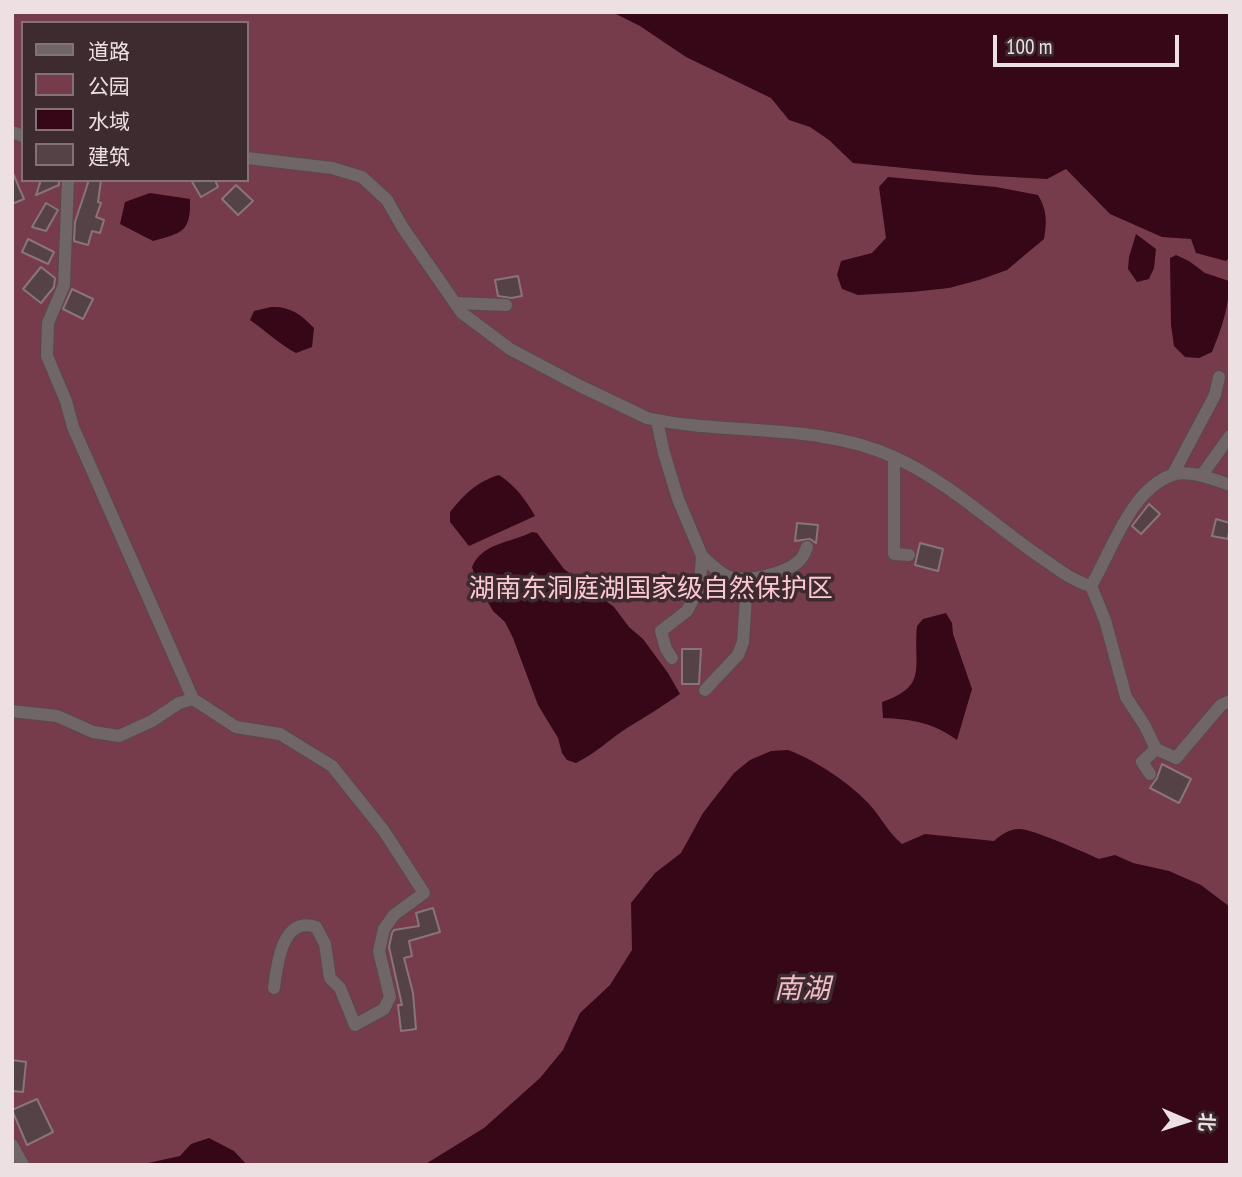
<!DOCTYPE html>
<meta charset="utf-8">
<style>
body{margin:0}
#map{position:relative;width:1242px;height:1177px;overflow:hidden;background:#3d2b2f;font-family:"PT Sans Narrow","Noto Sans SC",sans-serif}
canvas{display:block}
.frame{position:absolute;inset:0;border:14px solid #ece0e2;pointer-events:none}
.legend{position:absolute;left:21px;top:21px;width:228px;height:161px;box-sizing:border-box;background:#3d2b2f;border:2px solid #837377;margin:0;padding:9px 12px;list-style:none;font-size:21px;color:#ece0e2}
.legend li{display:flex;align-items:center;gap:14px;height:35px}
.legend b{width:35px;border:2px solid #837377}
.north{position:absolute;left:1151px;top:1086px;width:70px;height:70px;-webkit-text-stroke:5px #3d2b2f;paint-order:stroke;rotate:93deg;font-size:19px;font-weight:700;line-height:28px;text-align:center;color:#ece0e2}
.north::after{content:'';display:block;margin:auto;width:24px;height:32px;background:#ece0e2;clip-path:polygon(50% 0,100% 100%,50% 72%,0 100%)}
.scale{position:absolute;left:993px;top:35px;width:186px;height:32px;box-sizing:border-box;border:4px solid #ece0e2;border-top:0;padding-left:9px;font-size:21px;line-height:24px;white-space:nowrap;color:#ece0e2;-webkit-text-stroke:5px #3d2b2f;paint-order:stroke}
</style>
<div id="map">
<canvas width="1242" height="1177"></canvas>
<div class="frame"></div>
<ul class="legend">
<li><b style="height:9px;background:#706668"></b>道路</li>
<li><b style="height:19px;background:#763c4c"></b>公园</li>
<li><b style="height:19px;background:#350717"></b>水域</li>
<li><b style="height:19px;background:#554246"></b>建筑</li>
</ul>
<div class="north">北</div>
<div class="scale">100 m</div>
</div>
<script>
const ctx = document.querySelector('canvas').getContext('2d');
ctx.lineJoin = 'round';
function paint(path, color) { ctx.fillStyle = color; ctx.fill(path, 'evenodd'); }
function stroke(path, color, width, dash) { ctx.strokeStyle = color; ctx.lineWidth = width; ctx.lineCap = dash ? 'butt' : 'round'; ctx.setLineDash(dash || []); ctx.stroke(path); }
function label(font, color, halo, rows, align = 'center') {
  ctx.font = font + ' "PT Sans Narrow","Noto Sans SC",sans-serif'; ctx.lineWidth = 7; ctx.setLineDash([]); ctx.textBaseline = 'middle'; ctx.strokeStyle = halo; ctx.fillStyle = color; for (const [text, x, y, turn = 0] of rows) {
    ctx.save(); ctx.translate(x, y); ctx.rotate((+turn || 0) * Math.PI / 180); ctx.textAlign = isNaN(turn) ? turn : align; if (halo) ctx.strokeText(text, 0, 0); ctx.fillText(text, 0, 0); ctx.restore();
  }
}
paint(new Path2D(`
 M12 12H1230V1165H12ZM23 23H247V180H23Z`), '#763c4c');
paint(new Path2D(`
 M612 12H1230V257L1226 261 1196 253 1191 239 1162 237 1110 214 1066 169 1047 179 976 175 853 163 829 140 810 127 789 120 771 98 686 57 640 26Z
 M888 177 996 187 1038 195C1047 210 1047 222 1044 239L1007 270 979 280 949 288 912 292 858 295 842 289 837 275 841 261 872 253 886 238 879 187Z
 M150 193 190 199C191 232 182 233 153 241L120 224 125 202Z
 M1136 234 1156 249 1154 268 1149 279 1137 282 1128 269 1129 257Z
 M1176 255 1189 261 1205 273 1229 281C1230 305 1221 330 1212 352L1199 358 1185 357 1174 346 1171 325 1170 258Z
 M271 307C289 306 301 314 314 328L312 347 296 353C279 344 266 331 250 320L254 311Z
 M499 475C515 485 526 500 535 516L469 546 450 522V512C465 494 476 482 499 475Z
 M532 532 537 533 564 569 614 607 629 627 643 639 668 673 680 694C663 706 645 717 627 728 610 739 595 754 576 763L567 760 562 753 558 738 538 705 513 638 505 622 493 611 477 583 472 567C482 543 510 543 532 532Z
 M946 613 952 623 953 634 972 689 957 740C934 723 911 719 883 718L882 702C929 686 913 667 917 626L923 619Z
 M788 750C813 759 845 780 863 798 879 812 886 831 902 844L925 834 994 841C1001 835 1009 829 1019 829 1030 828 1086 853 1099 859L1115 855 1133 863 1169 871 1201 885 1230 907V1165H424L484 1128 540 1078 563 1050 580 1013 610 985 632 950 631 903 655 873 681 853 703 813 734 773 750 760 771 751Z
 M209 1138 234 1151 247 1165H139L180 1156 191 1144Z`), '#350717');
const building = new Path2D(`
 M12 171 24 199 12 204Z
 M41 180H59V185L36 195Z
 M89 180H101L98 202 101 203 96 217 104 220 100 233 92 231 88 245 74 241 75 222Z
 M191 180H215L218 187 201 197Z
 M236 185 253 201 238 215 222 199Z
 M46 203 58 210 46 231 32 227Z
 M28 239 54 252 48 264 22 252Z
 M41 267 55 278 54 287 41 303 23 289Z
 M518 276 522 296 511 298 498 296 495 280Z
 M72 289 93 299 83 319 63 309Z
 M1149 504 1160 514 1141 534 1132 526Z
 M1216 519 1230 523 1228 539 1212 536Z
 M797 523 818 525 816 543 810 539 795 541Z
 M920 543 943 549 938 571 915 565Z
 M682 649H701L699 684H682Z
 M1162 764 1191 779 1179 803 1150 788 1157 778Z
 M433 908 440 932 409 941 412 956 404 958 413 993 416 1029 401 1031 398 1005H402L389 947 392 933 394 930 419 926 416 913Z
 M12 1060 26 1062 23 1092 12 1091Z
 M37 1099 53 1132 27 1145 12 1110Z`);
paint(building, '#554246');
stroke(building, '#8a7479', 2);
const street = new Path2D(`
 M12 132 23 136
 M247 158 332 168 362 177 387 200 403 228 462 313 510 349 578 385 647 418C728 436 817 422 894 457 947 481 989 521 1036 554 1054 566 1070 580 1091 586 1112 551 1130 490 1172 475 1189 469 1213 479 1230 485
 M68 180 64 285 48 323 47 356 66 401 73 427 193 699
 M456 303 506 305
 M657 421 664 453 678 499 702 556 700 586 687 611 661 631 666 649 672 658
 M894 457V554L909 555
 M1173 474 1215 395 1219 377
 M1201 476 1230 436
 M702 556C710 564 718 572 729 577 746 583 785 574 799 561 803 558 805 552 807 547
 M1091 586 1105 620 1126 697 1145 726 1156 749 1142 762 1150 774
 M705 690 738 655 743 642 746 597 739 578
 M12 711 57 716 93 732 119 736 152 721 179 703 193 699 236 727 280 734 332 766 384 831 424 893 394 915 384 929 379 951 390 997 384 1009 355 1025 340 988 330 978 325 944 316 927C282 915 277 965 274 988
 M1156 749 1176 758 1221 705 1230 701
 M12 1145 23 1165`);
stroke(street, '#59484c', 14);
stroke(street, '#706668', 12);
label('26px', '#fdc8d3', '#3d2b2f', [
 ["湖南东洞庭湖国家级自然保护区",651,590]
]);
label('italic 28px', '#f0bcc7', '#3d2b2f', [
 ["南湖",802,990]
]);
</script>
